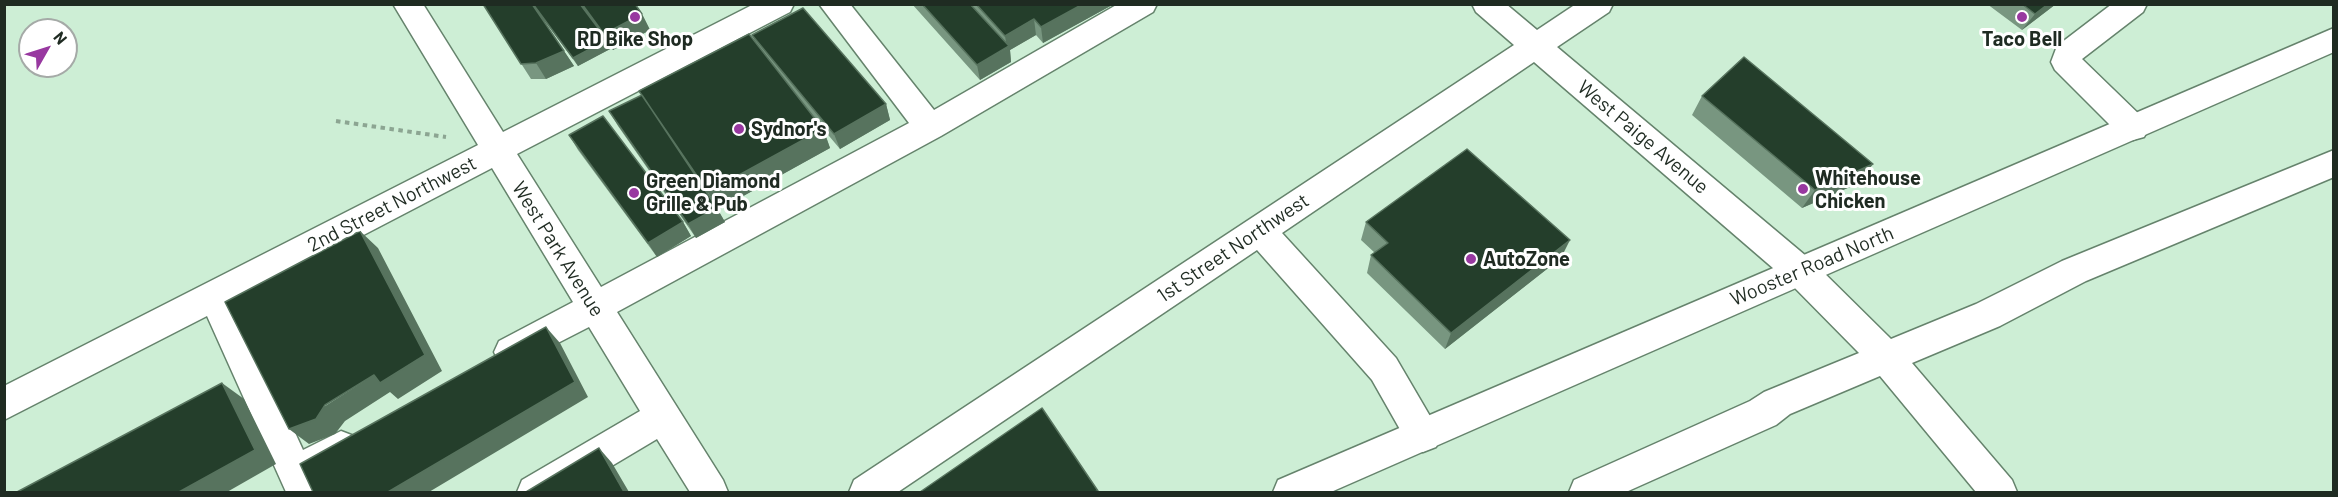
<!DOCTYPE html>
<style>
body{margin:0}
#map{position:relative;width:2338px;height:497px;overflow:hidden;background:#cdeed5;font-family:Barlow,sans-serif}
canvas{display:block}
.frame{position:absolute;inset:0;border:6px solid #1f2b22;pointer-events:none}
.north{position:absolute;left:18px;top:18px;width:60px;height:60px;box-sizing:border-box;background:#fff;border:2px solid #a5aaa7;border-radius:50%;rotate:51deg;font-size:16px;font-weight:700;line-height:24px;text-align:center;color:#1f2b22}
.north::after{content:'';display:block;margin:auto;width:21px;height:27px;background:#9838a0;clip-path:polygon(50% 0,100% 100%,50% 72%,0 100%)}
</style>
<div id="map">
<canvas width="2338" height="497"></canvas>
<div class="frame"></div>
<div class="north">N</div>
</div>
<script>
const ctx = document.querySelector('canvas').getContext('2d');
ctx.lineJoin = 'round';
function stroke(path, color, width, dash) { ctx.strokeStyle = color; ctx.lineWidth = width; ctx.lineCap = dash ? 'butt' : 'round'; ctx.setLineDash(dash || []); ctx.stroke(path); }
function paint(path, color) { ctx.fillStyle = color; ctx.fill(path, 'evenodd'); }
function label(font, color, halo, rows, align = 'center') {
  ctx.font = font + ' Barlow,sans-serif'; ctx.lineWidth = 6; ctx.setLineDash([]); ctx.textBaseline = 'middle'; ctx.strokeStyle = halo; ctx.fillStyle = color; for (const [text, x, y, turn = 0] of rows) {
    ctx.save(); ctx.translate(x, y); ctx.rotate((+turn || 0) * Math.PI / 180); ctx.textAlign = isNaN(turn) ? turn : align; if (halo) ctx.strokeText(text, 0, 0); ctx.fillText(text, 0, 0); ctx.restore();
  }
}
const minor = new Path2D(`
 M393 4H423L503 132 754 4H794L790 12 517 154 601 287 909 123 819 4H850L934 110 1118 4H1157L1153 12 941 136 617 312 723 480 728 492H690L657 439 568 492H517L522 480 640 411 589 327 511 367 499 363 494 352 499 341 573 302 492 168 235 302 303 450 341 431 354 436 359 448 354 460 317 481 322 492H286L207 316 4 420V386L478 145Z
 M1472 4H1506L1537 30 1576 4H1613L1609 12 1557 47 1812 261 1891 339 1976 304 2062 261 2334 150V177L2086 281 2000 326 1912 363 2012 480 2017 492H1976L1880 376 1790 414 1776 425 1626 492H1569L1574 480 1750 401 1764 392 1859 353 1788 281 1534 62 1282 233 1396 358 1441 435 1436 447 1423 452 1410 447 1372 380 1257 250 898 492H849L854 480 1514 45 1476 12Z
 M2112 4H2147L2143 12 2082 59 2144 119 2149 128 2144 137 2133 140 2122 137 2055 70 2051 62 2057 46Z`);
const major = new Path2D(`
 M2334 28V52L1331 492H1273L1278 480Z`);
stroke(minor, '#65836c', 3);
stroke(major, '#65836c', 3);
stroke(new Path2D(`
 M336 121 446 137`), '#8ca592', 4, [4.5, 4.5]);
paint(minor, '#fff');
paint(major, '#fff');
paint(new Path2D(`
 M483 4 564 51 574 66 546 79H531Z
 M532 4H635L642 14 650 30 613 50 612 48 578 66Z
 M912 4H1114L1043 43 1036 35 1010 50 1011 62 980 80Z
 M1987 4H2056L2022 30Z
 M752 35 886 104 890 120 840 149 824 130 830 148 718 210 725 222 696 238 618 126 609 111 755 42Z
 M1702 96 1859 183 1802 208 1692 115Z
 M569 135 683 222 691 236 657 257 578 150Z
 M1366 222 1561 258 1445 349 1367 273 1371 255 1375 253 1361 240Z`), '#789680');
paint(new Path2D(`
 M1083 4H1114L1043 43 1041 27Z
 M2048 4H2056L2022 30 2035 14Z
 M642 14 650 30 613 50 604 34Z
 M1034 19 1036 35 1010 50 1011 62 980 80 977 65 1007 48 1005 36Z
 M607 40 612 48 578 66 573 58Z
 M564 51 574 66 546 79 536 63Z
 M886 104 890 120 840 149 834 134Z
 M823 129 830 148 718 210 725 222 696 238 688 224 717 208 708 192Z
 M1873 164 1859 183 1802 208 1815 190Z
 M683 222 691 236 657 257 648 243Z
 M360 231 378 248 442 371 398 399 390 392 345 421 335 434 309 444 289 429 374 375Z
 M1570 240 1561 258 1445 349 1451 333Z
 M546 327 560 343 588 397 429 492H388Z
 M222 383 244 399 276 464 227 492H179Z
 M599 448 612 463 629 492H624Z`), '#57735e');
const building = new Path2D(`
 M483 4H532L564 51 536 63 521 64Z
 M533 4H580L607 40 573 58Z
 M582 4H635L642 14 604 34Z
 M922 4H970L1009 46 977 65Z
 M976 4H1083L1041 27 1034 19 1005 36Z
 M2022 4H2048L2035 14Z
 M803 8 886 104 834 134 752 35Z
 M749 34 823 129 708 192 639 91Z
 M1744 57 1873 164 1815 190 1702 96Z
 M642 95 717 208 688 224 609 111Z
 M603 116 683 222 648 243 569 135Z
 M1467 149 1570 240 1451 333 1371 255 1388 243 1366 222Z
 M360 231 425 355 380 383 374 375 325 405 316 419 289 429 225 302Z
 M546 327 575 382 388 492H313L300 464Z
 M222 383 255 450 179 492H17Z
 M1042 408 1098 491 1094 492H920Z
 M599 448 624 492H526Z`);
paint(building, '#243e2b');
stroke(building, '#57735e', 1.5);
for (const [x, y, r, color] of [
 [635,17,6,"#9838a0"],
 [2022,17,6,"#9838a0"],
 [739,129,6,"#9838a0"],
 [1803,189,6,"#9838a0"],
 [634,193,6,"#9838a0"],
 [1471,259,6,"#9838a0"]
]) { const dot = new Path2D(); dot.arc(x, y, r, 0, 2 * Math.PI); ctx.fillStyle = color; ctx.fill(dot); stroke(dot, '#fff', 2); }
label('bold 20px', '#1f2b22', '#fff', [
 ["RD Bike Shop",635,39,"center"],
 ["Taco Bell",2022,39,"center"],
 ["Sydnor's",751,129],
 ["Whitehouse",1815,178],
 ["Chicken",1815,201],
 ["Green Diamond",646,181],
 ["Grille & Pub",646,204],
 ["AutoZone",1483,259]
], 'left');
label('20px', '#1f2b22', '#fff', [
 ["West Paige Avenue",1643,137,40],
 ["2nd Street Northwest",392,204,-27],
 ["1st Street Northwest",1233,248,-34],
 ["West Park Avenue",558,249,58],
 ["Wooster Road North",1812,266,-23]
]);
</script>
